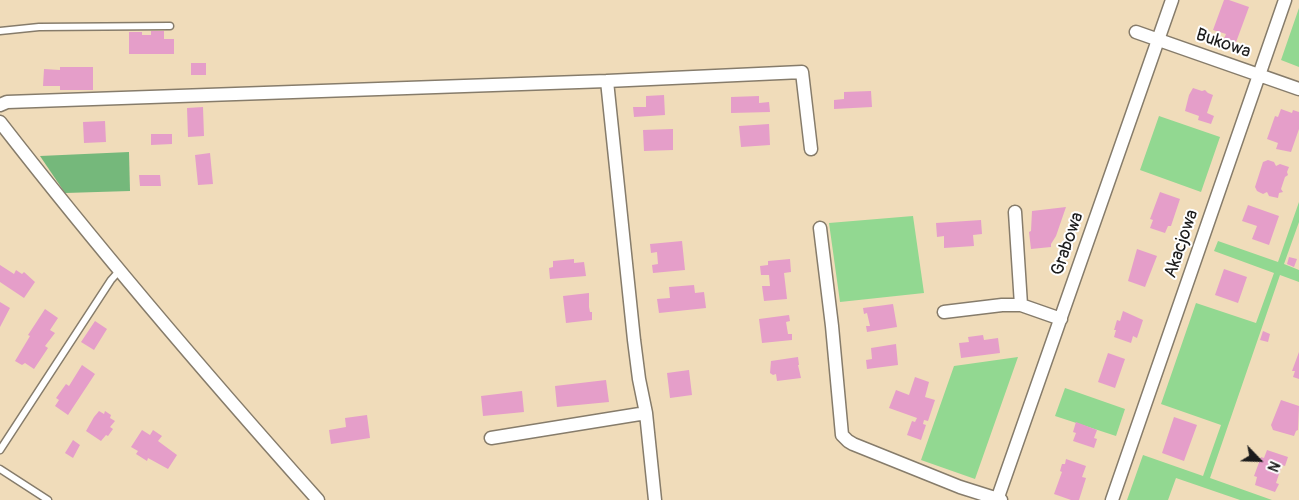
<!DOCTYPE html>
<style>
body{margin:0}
#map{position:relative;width:1299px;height:500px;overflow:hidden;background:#f0dcba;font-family:Pangolin,sans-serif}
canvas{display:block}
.north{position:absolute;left:1234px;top:435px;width:50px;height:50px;-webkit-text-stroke:4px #fff;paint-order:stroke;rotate:114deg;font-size:14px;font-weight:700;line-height:20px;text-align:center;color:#1c1c1c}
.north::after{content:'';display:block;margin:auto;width:18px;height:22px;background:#1c1c1c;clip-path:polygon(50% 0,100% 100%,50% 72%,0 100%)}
</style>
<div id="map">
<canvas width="1299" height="500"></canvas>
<div class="north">N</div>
</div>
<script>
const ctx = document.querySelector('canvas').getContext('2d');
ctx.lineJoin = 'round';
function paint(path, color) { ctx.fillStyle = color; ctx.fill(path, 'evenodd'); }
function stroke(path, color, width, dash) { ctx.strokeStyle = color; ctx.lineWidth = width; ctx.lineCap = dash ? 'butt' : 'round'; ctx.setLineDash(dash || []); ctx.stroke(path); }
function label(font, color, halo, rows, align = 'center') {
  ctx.font = font + ' Pangolin,sans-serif'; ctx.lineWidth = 4; ctx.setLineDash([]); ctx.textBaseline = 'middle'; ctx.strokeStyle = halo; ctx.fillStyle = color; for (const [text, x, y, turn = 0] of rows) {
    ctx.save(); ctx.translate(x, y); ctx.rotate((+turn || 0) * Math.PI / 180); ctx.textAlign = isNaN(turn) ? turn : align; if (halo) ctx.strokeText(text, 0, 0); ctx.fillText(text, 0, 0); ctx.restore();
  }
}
paint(new Path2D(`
 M1299 8V67L1281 60Z
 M1159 116 1220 137 1201 192 1140 170Z
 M1299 202V222L1284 264 1299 270V282L1280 275 1210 478 1272 500H1240L1176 478 1168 500H1127L1143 455 1203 476 1221 425 1161 404 1196 303 1256 323 1274 273 1214 251 1218 241 1278 262Z
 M913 216 924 293 840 302 829 223Z
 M1018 357 975 479 921 460 954 366Z
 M1065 388 1125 409 1116 436 1055 416Z`), '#92d891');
paint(new Path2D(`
 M129 152 130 191 65 193 40 156Z`), '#75b87b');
paint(new Path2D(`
 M1224 0H1229L1249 7 1235 45 1223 41 1226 34 1213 30Z
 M151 31H164V39H174V54H129V32H142V35H151Z
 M191 63H206V75H191Z
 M60 67H93V90H60V86H43L44 69 60 70Z
 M1193 88 1202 91 1205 90 1208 93 1213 95 1207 113 1214 116 1211 124 1198 120 1199 116 1185 111 1189 95Z
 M871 91 872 107 834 109V100L844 99V92Z
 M664 95 665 115 634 117 633 107H646V96Z
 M759 96V103L769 102 770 112 731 113V97Z
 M203 107 204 136 188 137 187 108Z
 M1281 109 1292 113 1293 110 1299 112V129L1291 152 1276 149 1278 143 1267 139 1275 116 1278 117Z
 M105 121 106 142 84 143 83 122Z
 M769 124 770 145 741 147 739 126Z
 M673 129V150L644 151 643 130Z
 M151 134H172V144L151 145Z
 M210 153 213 184 198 185 195 155Z
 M1268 160 1274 162 1276 166 1280 164 1289 167 1287 172 1288 175 1285 177 1281 189 1283 192 1279 193 1278 198 1269 196 1267 192 1263 194 1257 191 1255 187 1263 162Z
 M139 175H160L161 186H140Z
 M1160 192 1180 199 1171 226H1168L1165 233 1150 228 1153 220 1150 219Z
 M1248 205 1279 216 1269 245 1252 239 1257 226 1242 221Z
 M1066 207 1056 236 1051 244V247L1031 249 1029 232 1031 231 1032 211Z
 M981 220 982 234 973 235 974 246 944 248V236L937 237 936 223Z
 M682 241 685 270 653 273 652 265 658 264 657 252 651 253 650 244Z
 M1137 249 1157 256 1145 287 1128 281Z
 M1289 257 1297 259 1294 267 1287 264Z
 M574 259V263L584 262 586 276 550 279 549 268 553 267V261Z
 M790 259 791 272 784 273 787 299 764 301 762 286H770L769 275H761L760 266 768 265V261Z
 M0 265 14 274 16 270 22 274 24 272 35 282 24 298 0 282Z
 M1224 269 1247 277 1238 303 1215 295Z
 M694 285 695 293 704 292 706 308 659 313 657 299 670 298 669 287Z
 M589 293V307L590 312H592V320L566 323 563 296Z
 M0 302 10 308 0 327Z
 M893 304 897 327 867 332 866 326H870L867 313 864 314 863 308Z
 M45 309 58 318 50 330 55 333 45 346 48 348 34 369 25 363 22 365 15 361 30 336 28 335Z
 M1123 311 1143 320 1137 338 1133 336 1131 343 1114 337 1116 330H1114L1117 320 1120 321Z
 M789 315 790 321 786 322 788 334H792V340L762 343 759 319Z
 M95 321 107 329 94 350 81 342Z
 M1263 331 1270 334 1268 342 1260 340Z
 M983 335 984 340 998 338 1000 353 961 358 959 343 969 342 968 337Z
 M896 344 898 365 867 369 866 360 872 359 871 348Z
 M1299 352V379L1293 377 1295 371H1292Z
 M1108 353 1125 359 1115 388 1098 382Z
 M798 357 799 365H798L801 378 777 381 776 374 773 375 770 373 771 361Z
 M82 365 95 374 68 415 55 406 59 400 56 398 66 384 69 386Z
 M689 370 692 395 670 398 667 373Z
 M915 377 929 382 925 397 935 400 928 421 924 420 923 424 926 425 921 440 907 435 912 421 915 422 917 418 889 408 896 390 909 395Z
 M606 380 609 402 557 407 555 386Z
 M522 391 524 412 483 416 481 396Z
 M1281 400 1299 406 1298 430 1296 431 1294 436 1273 430 1271 425Z
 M99 411 104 414 105 411 111 415 110 418 115 421 110 427 113 429 108 436 106 435 101 441 86 431 94 417Z
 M367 415 370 438 331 444 329 430 346 427 345 418Z
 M1174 417 1197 425 1184 461 1162 453Z
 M1076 422 1097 430 1094 438 1097 439 1094 448 1073 441 1076 433 1073 432Z
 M142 430 150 435 153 430 162 436 158 441 177 455 168 469 148 458 147 461 136 454 138 451 131 447Z
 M73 440 80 445 73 458 65 453Z
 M1267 450 1288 457 1285 466 1282 465 1276 483 1279 484 1275 492 1255 485 1257 477 1254 476 1261 457 1264 458Z
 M1066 459 1086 466 1082 477 1086 478 1079 500H1071L1054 494 1062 472 1060 471 1062 464H1065Z`), '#e59ec9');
const service = new Path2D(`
 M0 31 39 27 170 26
 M0 450 111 280 120 270
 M0 469 48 500`);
const minor = new Path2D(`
 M1136 32 1299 89
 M607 81 634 340 639 379 646 413
 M0 105 7 102 607 81 802 72 811 149
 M0 122C101 252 208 377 318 500
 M1015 212 1021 305
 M820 228 832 326 842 435 848 441 853 444 960 487 1001 500
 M944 312 1002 305H1021L1061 319
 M491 438 646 413 655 500
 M997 500 1172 0
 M1112 500 1285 0`);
stroke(service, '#867c6b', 9);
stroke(minor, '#867c6b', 15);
stroke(service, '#fff', 6);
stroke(minor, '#fff', 12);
label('18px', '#1c1c1c', '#fff', [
 ["Bukowa",1223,44,19],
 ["Grabowa",1068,244,-71],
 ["Akacjowa",1182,244,-71]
]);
</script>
